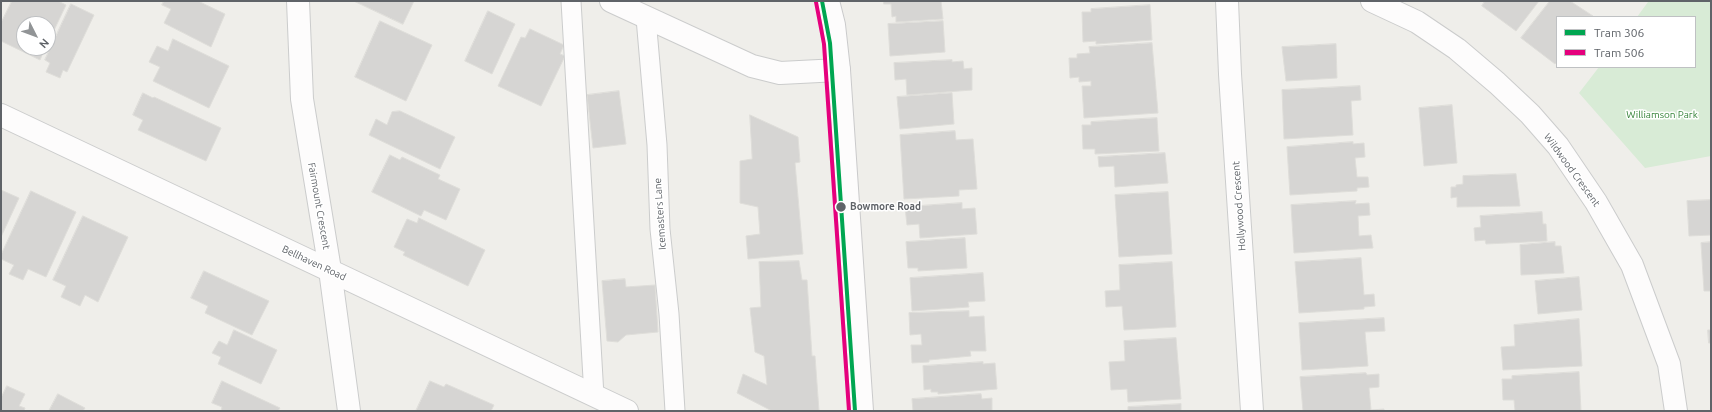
<!DOCTYPE html>
<style>
body{margin:0}
#map{position:relative;width:1712px;height:412px;overflow:hidden;background:#efeeea;font-family:Ubuntu,sans-serif}
canvas{display:block}
.frame{position:absolute;inset:0;border:2px solid #5f6368;pointer-events:none}
.legend{position:absolute;left:1556px;top:16px;width:140px;height:52px;box-sizing:border-box;background:#fff;border:1px solid #bfc1c3;margin:0;padding:5px 7px;list-style:none;font-size:12px;color:#5f6368}
.legend li{display:flex;align-items:center;gap:8px;height:20px}
.legend b{width:20px;border:1px solid #bfc1c3}
.north{position:absolute;left:16px;top:16px;width:40px;height:40px;box-sizing:border-box;background:#fff;border:1px solid #bfc1c3;border-radius:50%;rotate:132deg;font-size:11px;font-weight:700;line-height:16px;text-align:center;color:#5f6368}
.north::after{content:'';display:block;margin:auto;width:14px;height:18px;background:#919496;clip-path:polygon(50% 0,100% 100%,50% 72%,0 100%)}
</style>
<div id="map">
<canvas width="1712" height="412"></canvas>
<div class="frame"></div>
<ul class="legend">
<li><b style="height:5px;background:#00a651"></b>Tram 306</li>
<li><b style="height:5px;background:#e5007d"></b>Tram 506</li>
</ul>
<div class="north">N</div>
</div>
<script>
const ctx = document.querySelector('canvas').getContext('2d');
ctx.lineJoin = 'round';
function paint(path, color) { ctx.fillStyle = color; ctx.fill(path, 'evenodd'); }
function stroke(path, color, width, dash) { ctx.strokeStyle = color; ctx.lineWidth = width; ctx.lineCap = dash ? 'butt' : 'round'; ctx.setLineDash(dash || []); ctx.stroke(path); }
function label(font, color, halo, rows, align = 'center') {
  ctx.font = font + ' Ubuntu,sans-serif'; ctx.lineWidth = 3; ctx.setLineDash([]); ctx.textBaseline = 'middle'; ctx.strokeStyle = halo; ctx.fillStyle = color; for (const [text, x, y, turn = 0] of rows) {
    ctx.save(); ctx.translate(x, y); ctx.rotate((+turn || 0) * Math.PI / 180); ctx.textAlign = isNaN(turn) ? turn : align; if (halo) ctx.strokeText(text, 0, 0); ctx.fillText(text, 0, 0); ctx.restore();
  }
}
paint(new Path2D(`
 M1647 1H1711V156L1645 168 1579 93 1599 67H1695V17H1637L1648 2Z`), '#d8ebd6');
const building = new Path2D(`
 M12 1H58L66 5 48 43V24H24V48H45L40 60 1 41V23Z
 M164 1H198L225 14 211 47 164 23 171 9 162 5Z
 M354 1H414L403 24Z
 M884 1H941L943 19 896 22V16L892 17 891 4H884Z
 M1485 1H1539L1516 31 1482 6Z
 M1550 1H1570L1593 16 1557 17V62L1555 64 1521 38Z
 M71 4 94 15 67 72 63 70 60 78 46 72 50 63 45 60Z
 M1150 5 1152 40 1096 44V41L1083 42 1082 12H1091V9Z
 M488 11 515 24 492 74 465 61Z
 M380 21 432 45 406 101 355 77Z
 M943 21 945 52 890 56 888 24Z
 M530 29 564 45 560 54 565 56 541 106 498 86 521 37 525 38Z
 M173 39 229 66 209 108 153 81 160 67 149 62 157 46 168 51Z
 M1152 43 1158 113 1084 118 1082 86H1091V81L1079 82V77L1070 78 1069 58H1077V54L1090 53 1089 47Z
 M1336 44 1337 78 1286 81 1282 47Z
 M952 60V62L963 61 964 69 972 68V90L907 95 906 79 895 80 894 63Z
 M1360 86 1361 100 1351 101 1353 135 1284 139 1282 90Z
 M619 91 626 144 593 148 587 95Z
 M143 93 153 98 154 97 221 128 206 161 138 130 143 120 133 115Z
 M952 93 954 124 900 129 897 97Z
 M1452 105 1457 163 1424 166 1419 108Z
 M400 111 455 137 440 169 369 135 376 119 387 125 392 112Z
 M750 115 798 137 800 162 795 163 803 254 748 259 746 236 760 234 758 207 740 203V161L752 159Z
 M1157 118 1159 151 1095 154V149H1083L1082 125H1091V122Z
 M955 131 956 140 973 139 977 189 959 190V196L904 199 900 135Z
 M1353 142V144L1364 143 1365 157 1355 158 1357 177H1368L1369 187 1357 188V191L1290 195 1287 147Z
 M1165 153 1168 183 1115 187 1114 166 1099 167 1098 157Z
 M390 155 400 160 402 157 440 175 438 179 460 189 446 220 424 210 421 216 372 192Z
 M1516 174 1520 206 1457 207V197L1451 198V187H1456V185L1463 184V176Z
 M1 190 19 198 1 237Z
 M31 191 76 212 46 277 28 269 23 280 9 274 14 265 1 259V255Z
 M1168 192 1172 254 1119 257 1115 195Z
 M1711 200V235L1689 236 1687 201Z
 M1356 201 1355 204 1369 203 1370 215 1358 216 1359 236 1371 235 1373 248 1294 253 1291 205Z
 M962 203V209L975 208 977 234 920 238 919 224 907 225 905 207Z
 M1542 212 1543 224H1546L1547 241 1486 244 1485 240 1475 241 1474 228 1481 227 1480 216Z
 M83 216 128 237 98 302 85 295 80 306 61 297 66 286 53 280Z
 M419 218 485 250 468 286 403 255 405 252 394 247 407 219 417 223Z
 M965 238 967 268 918 271V268H908L906 242Z
 M1555 242V246H1561L1564 273 1521 275 1520 245Z
 M1711 242V291H1704L1701 243Z
 M1361 258 1364 295 1374 294 1375 306 1364 307V309L1299 313 1295 262Z
 M799 261 802 280H807L812 356H815L819 411H772L737 393 743 374 767 385 764 356 755 352 750 308 761 307 759 262Z
 M1172 262 1176 327 1124 330 1122 306 1106 307 1105 291 1120 290 1119 265Z
 M204 271 269 301 252 335 205 313 208 306 191 298Z
 M983 273 985 301 968 302 969 307 912 311 910 278Z
 M1579 277 1582 310 1538 314 1535 281Z
 M625 279 626 287 655 285 658 332 626 335 618 342 607 341 602 281Z
 M969 311V317L984 316 986 351H970L971 356 929 360V362L912 363 911 345H922L921 334 910 335 909 313Z
 M1384 318 1385 331 1365 332 1368 366 1302 370 1299 323Z
 M1579 319 1582 366 1503 370 1501 347 1515 346 1514 325Z
 M234 330 277 350 261 384 218 364 221 357 212 353 219 341 227 345Z
 M1708 330H1711V343H1709Z
 M1176 338 1181 399 1128 402 1127 389 1111 390 1109 362 1125 361 1124 341Z
 M983 362V364L995 363 997 389 938 394V392H931V389L924 390 923 366Z
 M1579 372 1581 411H1515L1514 400H1503L1502 379H1512V376Z
 M1366 373 1367 375 1379 374V387L1369 388 1371 410 1384 409V411H1303L1300 377Z
 M222 381 280 408 278 411H221L222 407 212 403Z
 M430 381 444 387 446 384 494 405 491 411H416Z
 M7 386 25 394 19 406 25 408 24 411H1V398Z
 M58 394 85 408 83 411H49Z
 M981 394 982 399 992 398V411H913L912 399Z
 M1181 404V411H1128V407Z`);
paint(building, '#d6d5d3');
stroke(building, '#deddd9', 1);
const lane = new Path2D(`
 M571 1 594 396
 M646 18 657 145 660 229 669 314 675 411`);
const street = new Path2D(`
 M298 1 302 99 330 270 349 411
 M611 1 752 66 780 73 839 70
 M1227 1 1230 74 1252 411
 M1372 1 1417 22 1457 49 1497 83 1530 114 1558 146 1596 202 1632 265 1669 364 1676 411
 M1 115 627 411`);
const secondary = new Path2D(`
 M828 1 834 25 839 70 862 411`);
stroke(lane, '#cbcccc', 21);
stroke(street, '#cbcccc', 24);
stroke(secondary, '#cacacb', 24);
stroke(lane, '#fdfcfc', 19);
stroke(street, '#fdfcfc', 22);
stroke(secondary, '#fdfcfc', 22);
stroke(new Path2D(`
 M822 1 830 43 855 411`), '#00a651', 4);
stroke(new Path2D(`
 M816 2 824 44 849 411`), '#e5007d', 4);
for (const [x, y, r, color] of [
 [841,207,5.5,"#5f6368"]
]) { const dot = new Path2D(); dot.arc(x, y, r, 0, 2 * Math.PI); ctx.fillStyle = color; ctx.fill(dot); stroke(dot, '#fff', 1.5); }
label('10px', '#348238', '#fff', [
 ["Williamson Park",1662,115]
]);
label('10px', '#5f6368', '#fff', [
 ["Wildwood Crescent",1572,170,54],
 ["Fairmount Crescent",319,206,80],
 ["Hollywood Crescent",1239,206,-94],
 ["Icemasters Lane",660,214,-94],
 ["Bellhaven Road",314,263,25]
]);
label('bold 10px', '#5f6368', '#fff', [
 ["Bowmore Road",850,207]
], 'left');
</script>
